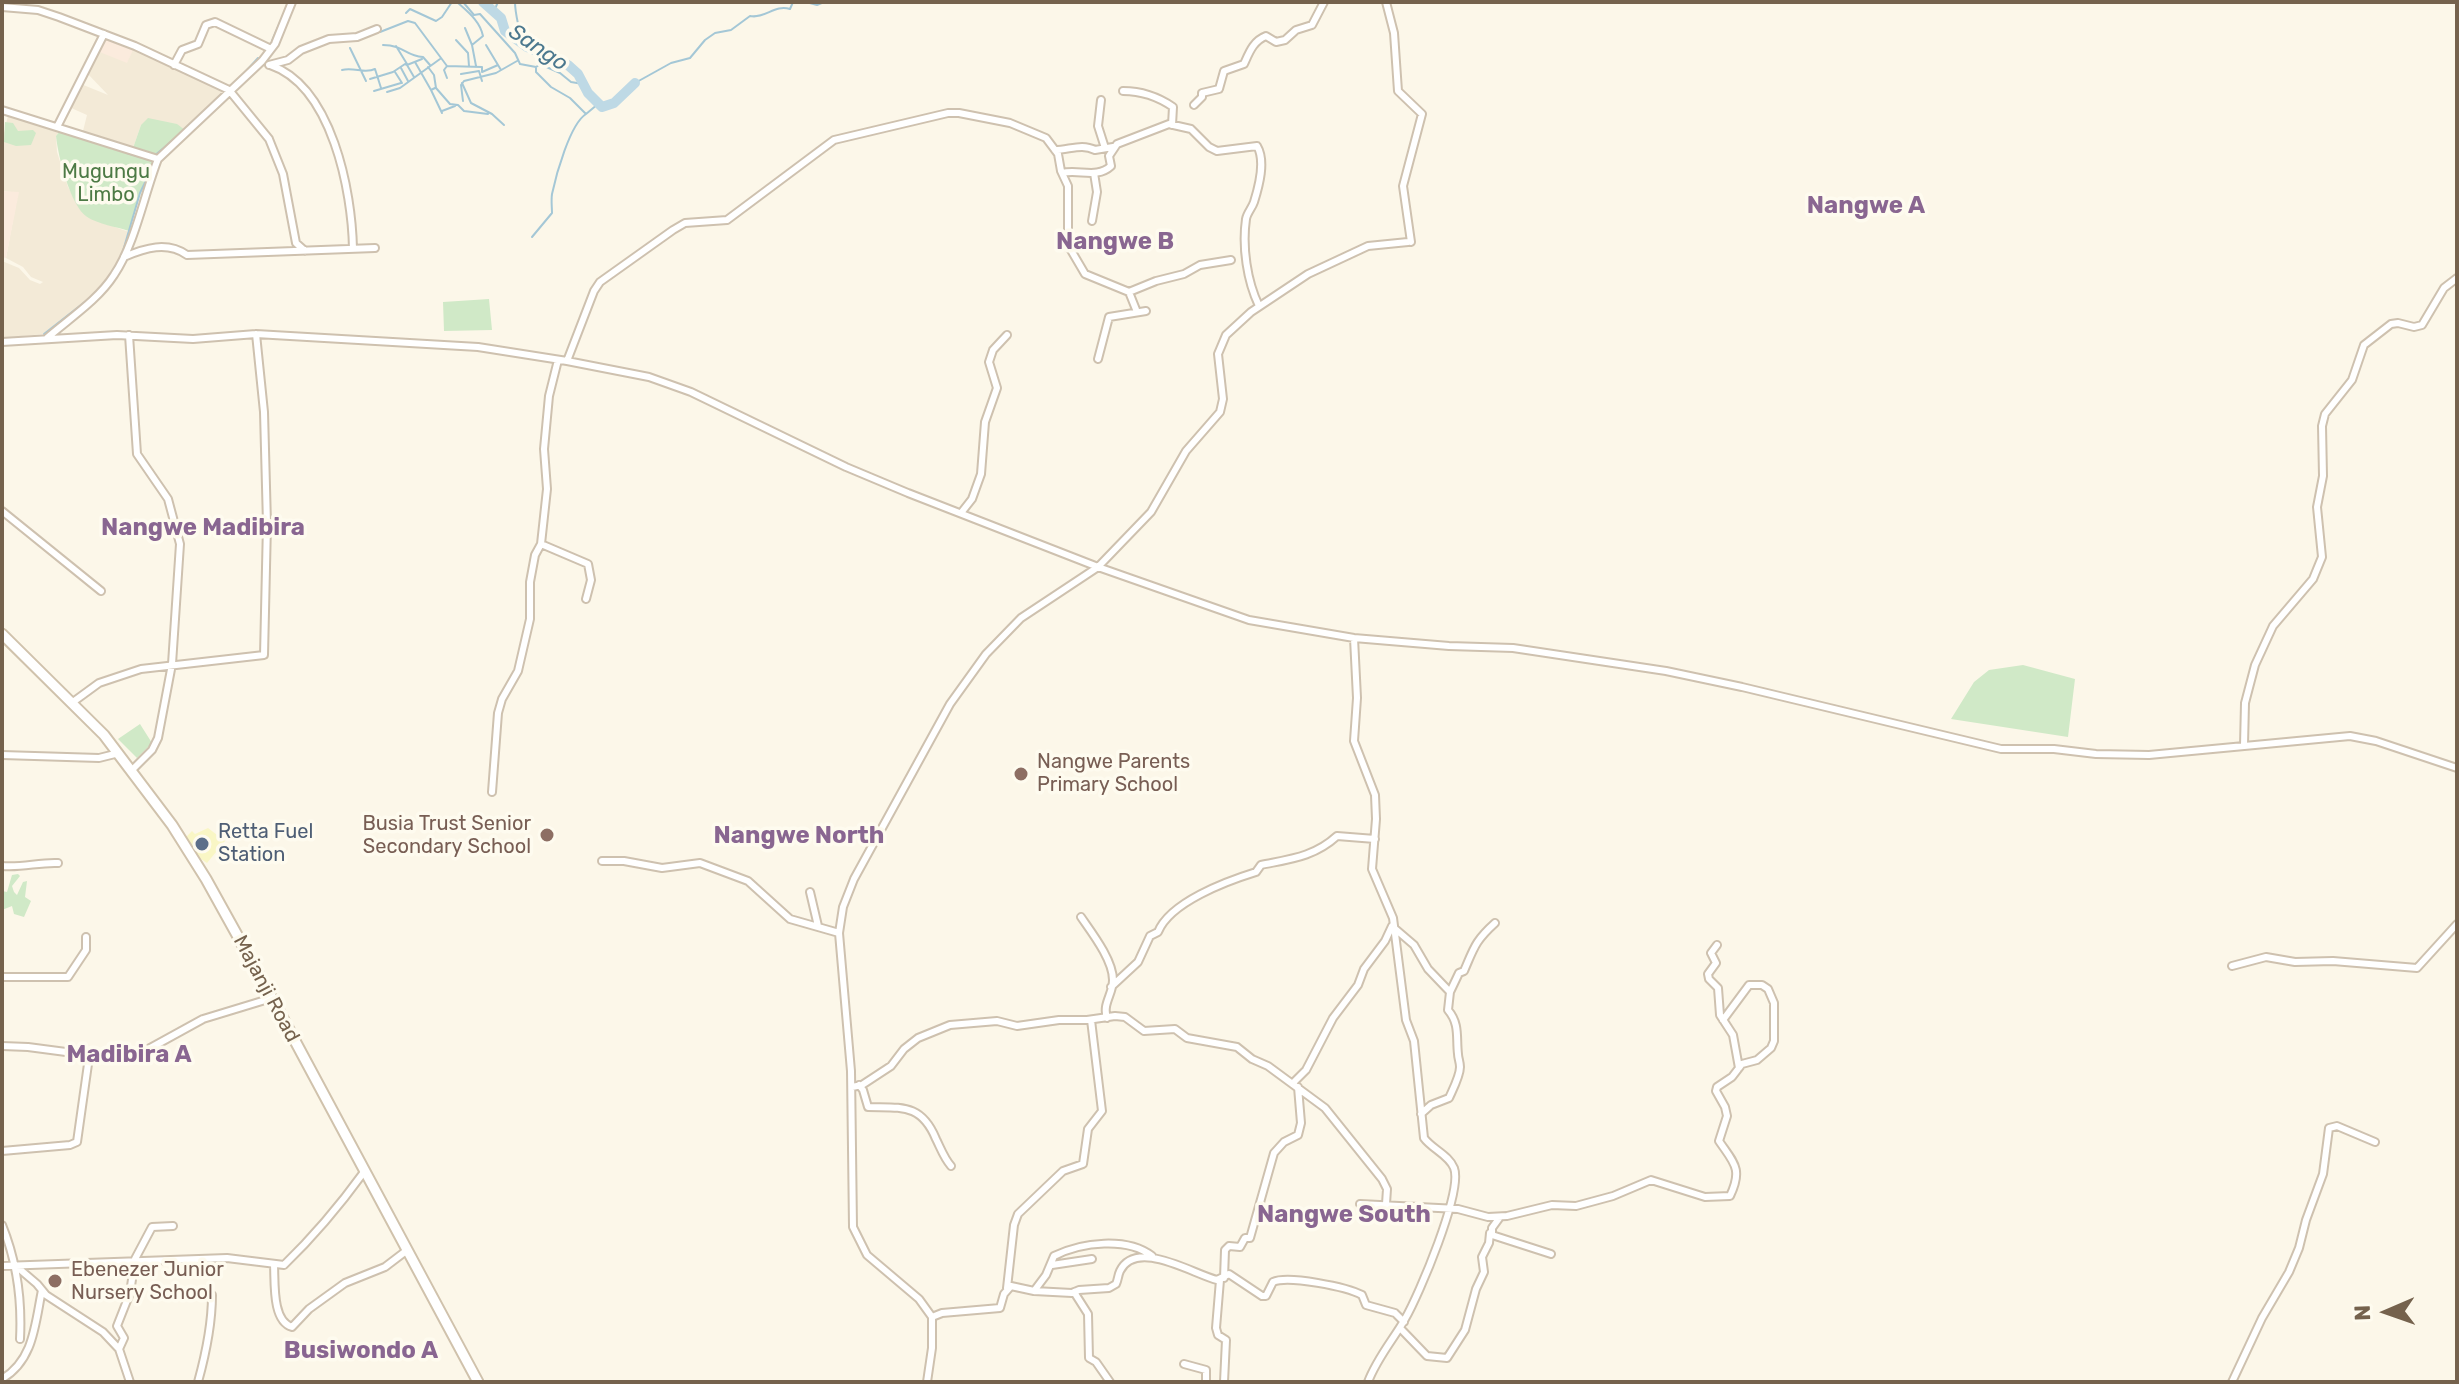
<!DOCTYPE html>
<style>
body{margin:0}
#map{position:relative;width:2459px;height:1384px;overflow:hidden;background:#fcf7e9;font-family:Rubik,sans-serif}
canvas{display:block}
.frame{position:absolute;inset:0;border:4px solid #75624d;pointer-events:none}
.north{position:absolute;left:2347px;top:1272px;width:80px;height:80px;-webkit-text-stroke:6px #fefbef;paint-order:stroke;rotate:268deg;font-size:22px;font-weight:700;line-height:32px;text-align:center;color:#75624d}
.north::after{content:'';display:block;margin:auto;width:28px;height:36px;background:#75624d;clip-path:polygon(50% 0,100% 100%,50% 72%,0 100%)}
</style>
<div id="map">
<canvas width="2459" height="1384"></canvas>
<div class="frame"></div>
<div class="north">N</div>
</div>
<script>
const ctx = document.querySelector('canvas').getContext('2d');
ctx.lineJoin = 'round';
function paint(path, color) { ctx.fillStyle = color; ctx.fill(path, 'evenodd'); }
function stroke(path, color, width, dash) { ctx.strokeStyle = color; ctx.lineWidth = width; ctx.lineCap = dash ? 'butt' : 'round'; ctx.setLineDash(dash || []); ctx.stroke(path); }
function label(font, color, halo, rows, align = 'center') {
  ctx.font = font + ' Rubik,sans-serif'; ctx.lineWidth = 7; ctx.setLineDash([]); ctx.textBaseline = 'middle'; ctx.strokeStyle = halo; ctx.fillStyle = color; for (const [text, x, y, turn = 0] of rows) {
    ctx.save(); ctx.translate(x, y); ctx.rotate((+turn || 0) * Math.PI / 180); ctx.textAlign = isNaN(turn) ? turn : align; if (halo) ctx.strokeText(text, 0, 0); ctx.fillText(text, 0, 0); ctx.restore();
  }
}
paint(new Path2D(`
 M134 48 223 90 224 92 185 130 141 125 133 148 83 131 87 115 69 107 81 84 108 95 87 73 97 51Z
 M8 115 59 132 56 136 57 152 68 187 81 209 87 217 129 232 121 258 110 277 90 298 44 334 2 338V261L19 268 30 280 40 284 43 282 31 277 23 267 6 258 18 193 2 191V143Z`), '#f3ead7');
paint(new Path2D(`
 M105 37 134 48 127 63 97 51Z
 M2 191 19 192 6 258 2 257Z`), '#fbebdd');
paint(new Path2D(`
 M148 118 177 124 185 130 154 156 133 148 141 125Z
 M5 122 13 123 18 131 33 130 36 133 31 145 16 146 4 142Z
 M59 132 153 161 140 193 129 231C117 227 98 224 87 217 70 205 58 156 56 136Z
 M489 299 492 330 444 331 443 302Z
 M2023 665 2075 679 2068 737 1951 719 1974 682 1989 670Z
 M140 724 152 743 137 758 118 739Z
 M18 874 20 876 12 886 14 892 17 895 23 882 27 881 25 897 31 901 24 917 14 914 12 906 2 910V891L7 892 12 875Z`), '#d0e9c7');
paint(new Path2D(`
 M208 828 225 841 207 863 201 859 186 837 192 831 195 834Z`), '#f9f6c5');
stroke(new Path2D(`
 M457 2C468 12 480 21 483 36L472 45 476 66
 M463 2 474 15 480 14 515 53 520 64 536 67 553 56
 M515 2C515 16 520 28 521 42
 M806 2 817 5 824 2
 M494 11 498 2
 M406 13 410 9 436 21 442 17 452 2
 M465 28 472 45
 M380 32 408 21 415 23 447 66 482 67V72L498 65 501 70
 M456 40 468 53 469 66
 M272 41 281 20
 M383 45C404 45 405 56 423 57L430 65
 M486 45 498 65
 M396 46 407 64
 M350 48 366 81
 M415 62 431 90
 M542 65 560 73 571 82 583 84
 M428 67 434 75 436 88 450 104 458 105 464 111 488 114
 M175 68 190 75
 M401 68 408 81
 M536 68V72L551 87 570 98 586 114 598 104
 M342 70C354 67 365 74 375 69L381 88
 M395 72 402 83
 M461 74 479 71 482 81
 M414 77 407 65 422 59
 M447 78 444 70 447 66
 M370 79 393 72 405 64 407 65
 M238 80 258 58
 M462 83 471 103 492 114 504 125
 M635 83 671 63 690 58 705 40 715 33 731 30 750 16C765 19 775 4 790 9L793 2
 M435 88 431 90 442 113
 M374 91 401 83
 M387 92 400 88 440 59
 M463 101 461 85 464 81 496 73 517 61
 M442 111 455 106
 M127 153 153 161V164
 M154 156 177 137
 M532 237 552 213C552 207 551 201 552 194 556 175 570 124 586 114
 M123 251 140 193 151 170
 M44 334 90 298`), '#a4c7d6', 2);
stroke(new Path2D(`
 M483 2 501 18 505 31 527 47 568 65 578 74 588 93 602 107 614 103 635 83`), '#bed9e5', 10);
const minor = new Path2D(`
 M1386 2 1394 33 1398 91 1422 114 1403 186 1411 242
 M2 7 38 10 59 17 135 46 229 90 269 139 283 174 296 243 305 251
 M174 65 182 50 198 44 206 25 215 22 271 49
 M269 65 288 60 301 50 329 39 357 37 377 29
 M270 65C332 86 352 191 353 249
 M1123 91C1142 91 1157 96 1173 107L1172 125
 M1101 100 1098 126 1105 148
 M1194 105 1202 97V93L1219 89 1224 71 1244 64C1249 53 1253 41 1266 36L1276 42 1285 40 1296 30 1312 25 1324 2
 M2 110 158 159 262 61 275 44 292 2
 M57 127 104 34
 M1055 150C1069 150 1082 143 1095 150L1113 147
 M1062 173C1079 169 1097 179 1111 166L1109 156 1117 144 1169 124 1191 129 1209 147 1217 151 1257 146C1266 161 1259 186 1254 202 1252 208 1247 213 1246 219 1242 247 1247 281 1259 306
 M1092 221 1097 192 1094 173
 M124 257C145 248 167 241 187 255L375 248
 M1129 292 1156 281 1184 274 1200 265 1231 260
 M129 335 137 454 168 499 180 544 172 664 158 738 152 750 132 770
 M47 338C70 318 98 300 114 275 135 244 144 195 158 159
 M2 342 117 335 193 339 256 334 478 347 567 361 649 377 691 392 846 467 908 493 1098 567 1249 620 1354 638 1449 646 1513 648 1666 671 1742 687 2001 749H2054L2096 754 2149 755 2350 736 2376 741 2457 768
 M1098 359 1109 317 1146 311
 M567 361 594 291 600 282 673 230 685 223 727 220 834 140 948 113H959L1010 123 1046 138 1058 154 1061 171 1068 186V245L1085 274 1129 292 1137 312
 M2 511 101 591
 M961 513 972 499 981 474 985 422 997 388 989 362 993 350 1007 335
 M541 544 588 564 591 580 586 599
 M1354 638 1357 698 1354 741 1375 795 1376 819 1372 869 1393 918 1406 1020 1414 1041 1424 1138C1432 1149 1449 1155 1454 1168 1463 1191 1419 1295 1405 1319 1393 1340 1377 1358 1368 1382
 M73 702 99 683 141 669 264 655 267 524 264 412 256 334
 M2244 745 2245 703 2255 665 2273 626 2313 579 2322 557 2317 507 2323 476 2322 426 2325 414 2352 380 2364 345 2391 324 2398 323 2414 327 2422 325 2444 288 2457 278
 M2 755 99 758 119 753
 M492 792 498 713 502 699 518 671 530 619V582L535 555 541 544 547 489 544 449 549 396 558 360
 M602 861H624L662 868 700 863 748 881 790 919 839 933
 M2 866C22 868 39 862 58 863
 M810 892 818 926
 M1081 917C1092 933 1113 960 1113 980 1113 994 1102 1004 1107 1018
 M1393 927 1414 945 1428 969 1450 992
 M1717 945 1711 953 1716 963 1708 974 1709 979 1718 988 1720 1015 1733 1035 1739 1068
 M2232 966 2266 957 2295 962 2333 961 2417 968 2457 924
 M2 977H68L86 950V937
 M1111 987 1138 962 1150 936 1158 932C1170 902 1227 881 1256 872L1261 865C1290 859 1314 857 1337 836L1375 839
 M2 1046 28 1047 119 1059 143 1052 203 1019 272 998
 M1293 1083 1306 1070 1333 1018 1358 985 1364 969 1385 941 1392 926
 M859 1085 863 1090 868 1107C901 1108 921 1103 936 1139 941 1149 944 1158 951 1166
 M852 1087 862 1085 891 1066 904 1049 918 1038 950 1025 997 1021 1017 1026 1059 1020H1087L1115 1016 1125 1017 1144 1031 1175 1029 1187 1038 1237 1047 1252 1059 1268 1066 1325 1108 1382 1179 1387 1189 1386 1204
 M1421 1114 1431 1105 1449 1098C1453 1089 1460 1076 1460 1067 1460 1062 1458 1058 1458 1054 1456 1038 1460 1024 1448 1010L1450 992 1459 973 1464 971C1474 948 1475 941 1495 923
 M2 1151 70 1145 77 1142 89 1057
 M1360 1204 1458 1209 1488 1217 1507 1216 1552 1205 1576 1206 1613 1196 1651 1180 1705 1197 1730 1196C1743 1169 1734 1163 1719 1141L1727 1116 1725 1107 1716 1091 1717 1087 1732 1077 1742 1064 1757 1060 1771 1048 1774 1041V1003L1768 989 1762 985H1749L1723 1020
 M1500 1217 1492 1228V1235L1551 1254
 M2 1225C17 1262 22 1300 20 1339
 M274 1265C275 1283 272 1321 292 1327L309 1309 345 1283 385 1267 406 1251
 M1052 1265 1092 1259
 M2 1266 227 1258 284 1265C313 1237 340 1205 364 1172
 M16 1266 37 1284 46 1295 103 1332 119 1349 130 1382
 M1224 1278 1225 1250 1229 1246 1240 1247 1245 1238H1250L1274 1153 1284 1142 1298 1135 1301 1123 1298 1087
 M1220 1280 1216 1328 1218 1335 1226 1340 1224 1382
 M1007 1288 1014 1225 1018 1214 1063 1171 1083 1164 1088 1129 1102 1111 1091 1020
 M1034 1291 1046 1275 1054 1256C1082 1242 1127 1237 1152 1256
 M1074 1292 1088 1314 1089 1358 1096 1362 1110 1382
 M932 1317 942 1313 1000 1308 1004 1294 1011 1286 1034 1291 1072 1293 1079 1290 1109 1288 1116 1284C1118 1280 1118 1275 1120 1271 1136 1238 1193 1274 1217 1280L1229 1274 1262 1296H1266L1273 1282C1288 1275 1347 1287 1362 1295L1366 1305 1395 1313 1404 1322
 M1400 1328 1427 1356 1447 1358 1465 1330 1476 1289 1484 1272 1482 1257 1489 1243 1490 1233
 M119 1349 124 1338 117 1326 130 1293 135 1259 152 1227 173 1226
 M1184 1364 1206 1370V1382
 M2 1379C34 1360 35 1324 42 1290
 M198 1382C206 1353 212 1325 212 1295
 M927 1382 932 1348V1317L919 1299 867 1255 853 1227 851 1071 839 933 843 907 854 879 950 704 986 654 1021 618 1098 567 1151 512 1186 451 1220 412 1223 399 1218 354 1226 335 1251 312 1308 274 1368 246 1408 242
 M2232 1382 2262 1318 2289 1272 2299 1248 2306 1220 2323 1174 2329 1128 2337 1126 2375 1142`);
const secondary = new Path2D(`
 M2 634 104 735 172 825 206 879 272 998 478 1382`);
stroke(minor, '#cec1af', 10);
stroke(secondary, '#d0c2ac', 13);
stroke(minor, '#fff', 6);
stroke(secondary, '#fff', 9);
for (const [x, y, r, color] of [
 [1021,774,8,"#8d6e63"],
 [547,835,8,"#8d6e63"],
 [202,844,8,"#5c6f8a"],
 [55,1281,8,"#8d6e63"]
]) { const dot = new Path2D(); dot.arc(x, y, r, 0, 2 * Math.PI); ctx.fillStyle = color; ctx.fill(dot); stroke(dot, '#fefbef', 3); }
label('20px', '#4d7a45', '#fefbef', [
 ["Mugungu",106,172],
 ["Limbo",106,195]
]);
label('20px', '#785e54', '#fefbef', [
 ["Nangwe Parents",1037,762],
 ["Primary School",1037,785],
 ["Busia Trust Senior",531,824,"right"],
 ["Secondary School",531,847,"right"],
 ["Ebenezer Junior",71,1270],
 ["Nursery School",71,1293]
], 'left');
label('20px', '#4e5e75', '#fefbef', [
 ["Retta Fuel",218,832],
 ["Station",218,855]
], 'left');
label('20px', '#75624d', '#fefbef', [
 ["Majanji Road",266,989,62]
]);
label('italic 22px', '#4b788e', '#fefbef', [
 ["Sango",538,48,34]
]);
label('bold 24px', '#896691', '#fefbef', [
 ["Nangwe A",1866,206],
 ["Nangwe B",1115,242],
 ["Nangwe Madibira",203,528],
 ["Nangwe North",799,836],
 ["Madibira A",129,1055],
 ["Nangwe South",1344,1215],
 ["Busiwondo A",361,1351]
]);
</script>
